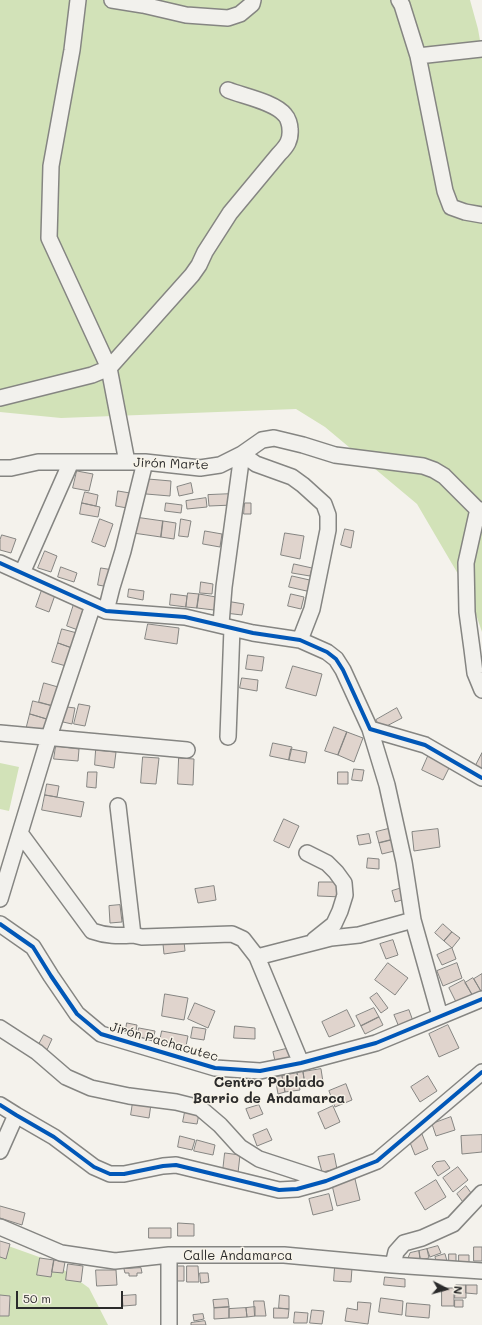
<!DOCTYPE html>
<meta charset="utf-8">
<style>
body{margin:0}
#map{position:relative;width:482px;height:1325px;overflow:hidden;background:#f4f2ec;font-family:Mali,sans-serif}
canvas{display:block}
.north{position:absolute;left:426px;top:1269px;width:40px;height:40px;-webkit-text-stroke:3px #f7f3e8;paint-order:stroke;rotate:96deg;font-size:11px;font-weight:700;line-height:16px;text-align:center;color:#2b2b2b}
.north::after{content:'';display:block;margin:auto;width:14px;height:18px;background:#2b2b2b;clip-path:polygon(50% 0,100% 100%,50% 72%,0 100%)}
.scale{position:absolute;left:16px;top:1291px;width:107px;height:18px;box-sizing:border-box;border:2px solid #2b2b2b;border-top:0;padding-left:5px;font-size:12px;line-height:14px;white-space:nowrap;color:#2b2b2b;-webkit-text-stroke:3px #f7f3e8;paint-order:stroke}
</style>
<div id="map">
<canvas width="482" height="1325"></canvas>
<div class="north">N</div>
<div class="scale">50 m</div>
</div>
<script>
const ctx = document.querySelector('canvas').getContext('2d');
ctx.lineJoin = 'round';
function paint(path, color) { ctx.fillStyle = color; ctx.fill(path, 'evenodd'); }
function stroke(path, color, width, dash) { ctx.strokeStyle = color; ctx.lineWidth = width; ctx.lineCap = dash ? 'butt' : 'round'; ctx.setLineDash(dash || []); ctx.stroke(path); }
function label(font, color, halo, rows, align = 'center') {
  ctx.font = font + ' Mali,sans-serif'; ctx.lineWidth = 3; ctx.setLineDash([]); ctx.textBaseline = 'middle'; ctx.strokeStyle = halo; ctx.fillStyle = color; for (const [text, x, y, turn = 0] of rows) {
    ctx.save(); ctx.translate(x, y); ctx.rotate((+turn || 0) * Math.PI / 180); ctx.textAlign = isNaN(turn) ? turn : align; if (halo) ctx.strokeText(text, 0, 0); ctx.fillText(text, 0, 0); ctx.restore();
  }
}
paint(new Path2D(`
 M0 0H470L478 29 482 52V632L468 591 417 504 325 427 296 409 61 418 0 412Z
 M0 763 19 767 9 811 0 809Z
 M0 1243 53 1262 89 1288 108 1325H0Z`), '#d2e2b8');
const building = new Path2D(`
 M77 471 93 474 89 491 73 488Z
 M148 479 171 481 170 496 146 494Z
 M191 483 193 493 179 496 177 487Z
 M118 491 130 493 127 508 116 506Z
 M85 492 98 495 96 506 82 503Z
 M233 494V505L209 506 208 495Z
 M206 498 207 507 187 509 186 501Z
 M82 503 100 507 98 517 80 514Z
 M166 503 182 505 181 513 165 511Z
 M245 503H251V514H244Z
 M135 517 163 521 161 537 133 533Z
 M100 519 113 524 105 547 92 542Z
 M181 519 191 521 188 537 179 536Z
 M163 521 176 523 174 539 161 537Z
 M345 529 354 531 351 548 341 545Z
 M205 531 222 534 220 547 203 544Z
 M285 533 304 536 300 559 281 555Z
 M2 535 16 539 11 553 0 550V540Z
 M45 551 57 556 51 572 38 568Z
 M294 564 312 568 310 576 292 573Z
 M61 567 77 573 74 582 58 577Z
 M101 568 113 570 109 587 98 585Z
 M292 576 314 581 311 592 289 587Z
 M201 582 213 584 212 594 200 593Z
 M129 589 144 591 143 600 128 597Z
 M42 590 55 595 49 612 36 607Z
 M188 593 199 594 197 608 186 607Z
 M171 594 187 596 186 607 170 605Z
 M199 594 216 597 214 610 197 608Z
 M291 594 304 597 301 609 288 606Z
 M226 601 244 604 242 615 225 613Z
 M74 604 85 608 78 630 67 626Z
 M148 624 179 628 177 644 145 639Z
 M62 629 77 633 72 648 58 643Z
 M58 643 72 648 66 666 52 662Z
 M248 655 264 657 262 671 246 669Z
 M293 666 322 674 316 696 286 688Z
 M242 678 258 680 257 691 240 688Z
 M44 683 58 687 53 706 39 702Z
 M33 701 53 706 50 720 30 714Z
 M79 704 90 706 85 726 74 724Z
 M67 707 75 708 72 724 63 722Z
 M397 708 402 718 381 729 376 720Z
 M30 714 50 720 46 735 26 730Z
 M334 727 347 732 338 755 325 751Z
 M347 732 363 738 354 762 338 755Z
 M273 743 292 747 289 760 270 756Z
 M56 746 79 749 78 761 54 759Z
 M291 749 307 752 305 763 289 760Z
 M96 750 116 752 114 768 95 765Z
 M482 753V773L474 769Z
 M429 754 451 764 443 780 422 770Z
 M143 757 159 758 156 784 141 783Z
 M179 758 194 759 193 785 178 784Z
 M354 769 364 770 362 781 352 780Z
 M88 772H97L96 788 87 787Z
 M338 772H348V784H338Z
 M47 784 59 786 57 797 45 795Z
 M45 795 84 802 81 817 42 810Z
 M284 819 299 826 289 848 274 841Z
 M392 828 395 839 379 843 376 832Z
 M438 829 440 847 414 851 412 832Z
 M369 834 371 843 359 845 357 836Z
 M395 839 398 850 382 854 379 843Z
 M368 858 379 859V869L367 868Z
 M319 882H342V897L318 896Z
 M214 886 216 900 198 903 195 889Z
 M402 888 405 899 395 902 392 891Z
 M120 905 122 922 110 923 109 906Z
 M443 924 452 932 444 941 435 933Z
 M452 932 460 938 452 948 444 941Z
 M393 940 398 955 386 959 380 944Z
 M184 941 185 951 164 954 163 944Z
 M452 948 456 959 442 965 437 955Z
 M388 963 408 978 395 995 375 980Z
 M457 963 462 978 443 986 437 971Z
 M482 974V993L474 979Z
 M473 978 482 993 474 998 465 983Z
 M464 980 474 998 457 1004 449 988Z
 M377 993 388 1008 381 1013 370 998Z
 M165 994 188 998 184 1020 162 1016Z
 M195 1003 215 1011 208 1028 188 1019Z
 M374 1008 379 1017 361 1026 356 1016Z
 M347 1010 355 1026 329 1037 322 1022Z
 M409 1010 413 1021 399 1027 394 1015Z
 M379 1017 383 1025 365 1034 361 1026Z
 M127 1023 137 1025 135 1037 125 1036Z
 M448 1025 459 1048 439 1057 429 1034Z
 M235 1026 255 1028V1039L234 1038Z
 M193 1027 206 1029 204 1040 191 1038Z
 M139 1028 155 1031 153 1041 137 1038Z
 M162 1031 188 1036 185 1051 159 1046Z
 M44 1035 52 1039 46 1052 37 1048Z
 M290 1048 292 1057 275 1061 273 1052Z
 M321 1069 323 1082 305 1085 303 1072Z
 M303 1072 305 1085 299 1086 297 1073Z
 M297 1073 300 1090 285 1092 282 1076Z
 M282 1076 285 1092 278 1094 275 1077Z
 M428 1076 437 1091 420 1102 411 1087Z
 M346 1084 352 1100 335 1107 329 1091Z
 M133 1102 151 1104 149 1118 131 1115Z
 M259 1105 263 1114 250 1119 246 1109Z
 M333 1106 340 1122 325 1129 318 1113Z
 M185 1112 199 1114 197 1124 183 1122Z
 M451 1117 455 1130 436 1136 432 1124Z
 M267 1129 272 1140 257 1146 253 1135Z
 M422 1134 428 1149 415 1155 409 1140Z
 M482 1135V1152L462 1154 461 1136Z
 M180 1136 195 1140 192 1150 178 1147Z
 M197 1140 215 1145 213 1155 194 1151Z
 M225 1153 240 1155 238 1173 223 1171Z
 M334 1154 337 1169 322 1172 318 1157Z
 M445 1161 450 1168 438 1176 432 1166 436 1162Z
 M458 1167 468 1180 453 1192 443 1178Z
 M355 1179 360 1200 337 1206 332 1185Z
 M436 1180 446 1197 425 1210 415 1193Z
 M466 1186 474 1197 465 1205 457 1194Z
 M329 1194 333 1210 313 1215 309 1199Z
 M0 1206 25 1213 22 1225 0 1218Z
 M178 1223 194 1224V1236H178Z
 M149 1228H171V1238H149Z
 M0 1241 10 1244 6 1259 0 1257Z
 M438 1246 441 1253 430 1257 427 1249Z
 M474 1247H482V1261H474Z
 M427 1249 429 1258 420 1260 419 1251Z
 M419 1251 421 1263 410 1262 408 1258 410 1253Z
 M445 1254 447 1261 437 1264 435 1257Z
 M449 1254H456V1264H449Z
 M459 1255H469V1266H459Z
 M40 1258 54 1260 51 1277 37 1275Z
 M54 1260 65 1262 63 1273 52 1272Z
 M68 1264 83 1266 81 1282 66 1280Z
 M175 1266H184V1281H175Z
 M187 1266H198L199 1282H187Z
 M335 1267 352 1268 351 1282 334 1281Z
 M141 1268 142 1273H137V1276H129V1273H125L124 1269Z
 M96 1270H116L117 1285 97 1286Z
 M200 1273H208L209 1282 201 1283Z
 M385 1277 405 1279V1287L384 1285Z
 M456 1285H466V1298H455Z
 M466 1285H477V1294L466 1293Z
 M442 1288H454V1306H442Z
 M0 1295 10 1296 9 1316H0Z
 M136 1295V1305L123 1306 122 1296Z
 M280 1295 289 1296V1309L279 1308Z
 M381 1298 403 1301 402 1315 379 1312Z
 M228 1299 229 1307 214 1308 213 1300Z
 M455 1300H463V1307H455Z
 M254 1301H264L266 1316H255Z
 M358 1302 371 1303 368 1324 345 1321 347 1308 357 1310Z
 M407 1303 430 1305 429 1318 406 1316Z
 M229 1307V1318L214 1319V1308Z
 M255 1307V1316L247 1317 246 1308Z
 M246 1308 247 1317 229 1318V1309Z
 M274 1308 289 1309 288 1318H274Z
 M312 1310 324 1311 322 1324 310 1323Z
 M295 1312 308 1313 307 1323H294Z
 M203 1314 204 1319 194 1321 193 1315Z
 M205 1321 206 1325H191V1323Z`);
paint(building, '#e0d4cd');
stroke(building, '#858582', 1);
const street = new Path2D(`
 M78 0 72 50 51 166 49 238 109 368 127 462
 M112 0 143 5 186 15 228 18 240 14 252 4 253 0
 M399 0 402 5 418 56 445 191 451 207 465 212 482 215
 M418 56 482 49
 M0 398 92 375 109 368 192 275 199 265 205 252 230 213 279 154C287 146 291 140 290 129 290 125 288 118 285 115 275 102 243 96 228 90
 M0 468H11L38 462H145L200 468 220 465 242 454 262 440 274 438 303 445 335 455 423 466 434 470 444 476 482 514
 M478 509 466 563 467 612 472 649 475 673 482 690
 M0 563 106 611 185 617 253 633 300 640 327 652 336 659 343 670 370 729 425 745 482 778
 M22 573 71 462
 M106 611 112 587 123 551 145 462
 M221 624 224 587 242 454 256 464 292 477 303 485 324 504 328 515V530L312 609 300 640
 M370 729 387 785 404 862 413 920 440 1016
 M0 733 187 750
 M228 737 232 628
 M118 806 133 935 142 937 232 934 243 939 257 957 331 938 359 935 413 920
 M20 833 92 931C106 936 118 936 133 935
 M307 853 327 863 336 872 344 883 345 895 340 911 334 924 314 940
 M0 899 49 737 93 605
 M0 924 33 947 51 976 77 1014 101 1034 215 1068 260 1071 301 1063 376 1043 482 999
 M257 957 301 1063
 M0 1028 37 1052 66 1077 91 1088 129 1096 176 1102 200 1108 220 1125 240 1147 259 1159 326 1181
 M0 1105 16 1115 54 1137 94 1167 110 1174H124L163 1166 176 1165 279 1190 297 1189 326 1181 377 1161 482 1072
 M0 1151 16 1115
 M0 1227 61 1253 115 1261 169 1255H284L393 1265 482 1271
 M393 1265 396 1252 404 1243 422 1238 453 1224 482 1193
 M169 1325V1255`);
stroke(street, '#858582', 18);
stroke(street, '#f2f1ed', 15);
stroke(new Path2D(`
 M0 563 106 611 185 617 253 633 300 640 327 652 336 659 343 670 370 729 425 745 482 778
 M0 924 33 947 51 976 77 1014 101 1034 215 1068 260 1071 301 1063 376 1043 482 999
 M0 1105 16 1115 54 1137 94 1167 110 1174H124L163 1166 176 1165 279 1190 297 1189 326 1181 377 1161 482 1072`), '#0057b8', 4);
label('13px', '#2b2b2b', '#f7f3e8', [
 ["Jirón Marte",171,464,2],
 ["Jirón Pachacutec",164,1042,16],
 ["Calle Andamarca",238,1256]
]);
label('bold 14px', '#2b2b2b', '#f7f3e8', [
 ["Centro Poblado",269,1083],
 ["Barrio de Andamarca",269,1099]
]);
</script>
